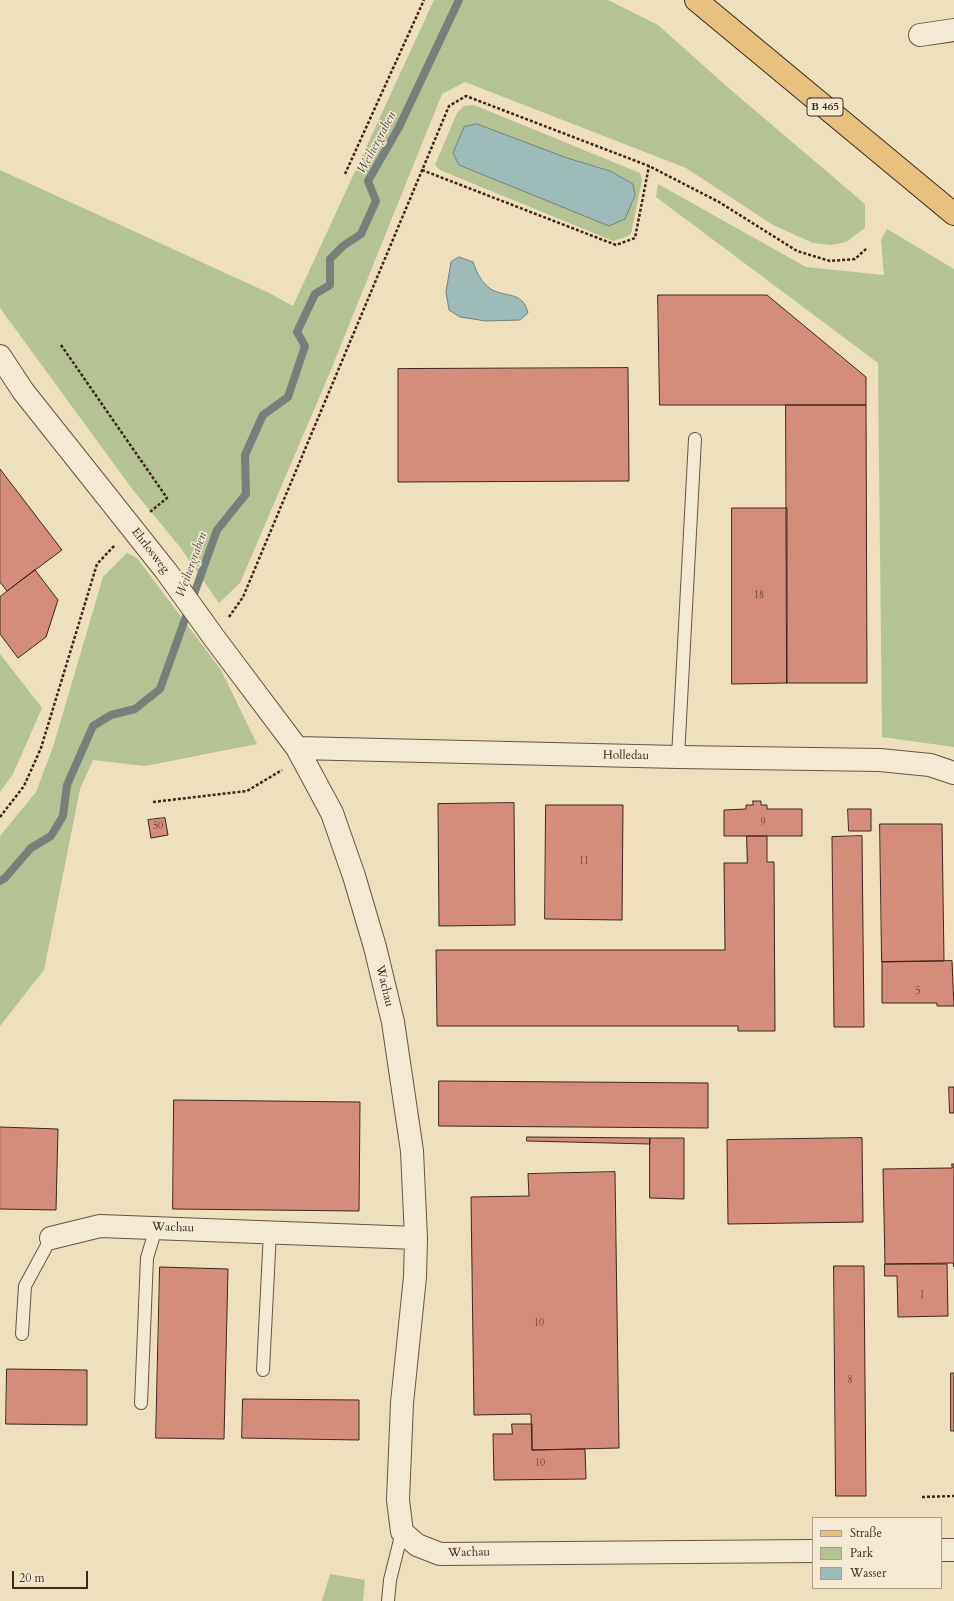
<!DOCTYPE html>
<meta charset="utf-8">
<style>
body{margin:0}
#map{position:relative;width:954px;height:1601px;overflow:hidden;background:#eedfbd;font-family:Cardo,serif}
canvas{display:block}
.legend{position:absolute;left:812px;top:1517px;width:130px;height:72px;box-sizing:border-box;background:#f4ead4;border:1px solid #ac9c8b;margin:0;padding:5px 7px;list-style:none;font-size:12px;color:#3f261e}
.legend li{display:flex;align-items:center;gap:8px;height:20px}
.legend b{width:20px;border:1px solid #ac9c8b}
.scale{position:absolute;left:12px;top:1571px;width:76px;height:18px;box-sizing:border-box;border:2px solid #3f261e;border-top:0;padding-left:5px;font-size:12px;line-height:14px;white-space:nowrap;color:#3f261e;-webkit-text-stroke:3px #f4ead4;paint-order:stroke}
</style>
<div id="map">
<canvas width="954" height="1601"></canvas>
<ul class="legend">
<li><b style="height:5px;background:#e7c07e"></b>Straße</li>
<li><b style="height:11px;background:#b4c294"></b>Park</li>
<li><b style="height:11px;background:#9cbbb9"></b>Wasser</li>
</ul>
<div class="scale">20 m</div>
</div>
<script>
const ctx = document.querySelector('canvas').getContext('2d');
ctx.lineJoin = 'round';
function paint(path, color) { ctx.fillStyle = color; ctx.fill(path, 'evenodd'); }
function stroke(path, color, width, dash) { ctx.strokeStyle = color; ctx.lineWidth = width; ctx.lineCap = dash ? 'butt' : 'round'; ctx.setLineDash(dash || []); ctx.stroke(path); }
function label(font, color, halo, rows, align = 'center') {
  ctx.font = font + ' Cardo,serif'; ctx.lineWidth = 3; ctx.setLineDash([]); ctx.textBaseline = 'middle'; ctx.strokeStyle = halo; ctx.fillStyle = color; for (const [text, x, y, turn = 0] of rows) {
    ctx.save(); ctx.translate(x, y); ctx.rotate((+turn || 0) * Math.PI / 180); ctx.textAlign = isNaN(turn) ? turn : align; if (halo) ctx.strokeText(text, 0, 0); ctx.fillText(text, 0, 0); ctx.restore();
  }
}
paint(new Path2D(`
 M434 0H608L658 25 725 85 865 204V228L846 242 831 245 813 243 773 225 686 168 465 82 442 94 328 377 240 583 219 603 180 547 133 490 0 308V170L269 293 293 306Z
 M474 105 640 173 642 180 631 234 626 237 613 241 440 170 435 165 457 113 464 106ZM567 158 610 171 526 192 459 165Z
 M658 184 806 267 884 275 881 240 887 229 954 269V747L882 737 878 363 656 197Z
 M127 553 137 558 221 670 257 744 145 766 93 760 80 789 44 970 0 1026V836L36 792 53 747 103 577Z
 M0 654 42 708 13 774 0 792Z
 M330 1574 365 1580 363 1601H322Z`), '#b4c294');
const water = new Path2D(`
 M477 124 567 158 610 171 633 184 635 195 625 219 609 226 459 165 453 153 464 127Z
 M459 257 473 262C476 270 479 278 485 284 500 301 522 287 528 313L520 320 486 321 460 317 449 310 446 292 451 262Z`);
paint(water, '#9cbbb9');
stroke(water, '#777f7b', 1);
stroke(new Path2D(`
 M0 881 5 878 31 848 51 836 63 816 67 785 93 726 111 715 135 709 160 689 217 530 246 494 245 455 263 415 288 397 305 346 297 332 315 294 330 285V259L343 246 361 234 376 201 368 181 399 127 459 0`), '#777f7b', 8);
const building = new Path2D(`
 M658 295H767L866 377V405H660Z
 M628 368 629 481 398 482V369Z
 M786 405H866L867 683H787Z
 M0 469 62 550 7 591 0 582Z
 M732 508H787V683L732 684Z
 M35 570 58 600 46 637 18 658 0 634V597Z
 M753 801H761V805H767V809H802V836H724V810L746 809V805H753Z
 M514 803 515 925 439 926 438 804Z
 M546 805H623L622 920 545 919Z
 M848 809H871V831H849Z
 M165 818 168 835 151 838 148 820Z
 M880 824H942L944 961 882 962Z
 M747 836H767V862H774L775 1031H738V1026H437L436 950H725L724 863H747Z
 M862 836 864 1027H834L832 837Z
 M952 961 954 1006H937V1003H882V962Z
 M439 1081 708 1083V1128L439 1126Z
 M949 1087H954V1113H950Z
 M174 1100 360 1102 359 1211 173 1209Z
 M0 1127 58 1129 56 1210 0 1209Z
 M527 1137 650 1138V1144L527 1141Z
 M650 1138H684V1199L650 1198Z
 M862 1138 863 1222 728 1224 727 1140Z
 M952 1164H954V1267L953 1263 885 1264 883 1169 952 1168Z
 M615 1172 619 1448 532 1450 531 1414 474 1415 471 1197 529 1196 528 1174Z
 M885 1264H947L948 1316 898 1317 897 1276H885Z
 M834 1266H864L866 1496H836Z
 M160 1267 228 1269 224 1439 156 1438Z
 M7 1369 87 1370V1425L6 1424Z
 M951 1373H954V1431H951Z
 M243 1399 359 1400V1440L242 1438Z
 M512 1424H532V1450L585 1449 586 1479 494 1480 493 1434H512Z`);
paint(building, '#d48c7b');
stroke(building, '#3f261e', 1);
const service = new Path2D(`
 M678 757 695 439
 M22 1334 25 1286 51 1238
 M263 1370 270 1232
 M141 1403 147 1258 156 1228
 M388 1601 390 1580 402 1532`);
const minor = new Path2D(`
 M920 35 954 30
 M0 356 23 391 166 571 215 639 297 748 332 813 354 876 375 947 393 1022 412 1151 416 1238 415 1277 402 1403 398 1500 402 1532 417 1545 440 1554 813 1551
 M297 748 678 757 880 760 930 765 954 773
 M51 1238 100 1226 416 1238
 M941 1550H954`);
const primary = new Path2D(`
 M696 0 954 214`);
stroke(service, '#6b5446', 14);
stroke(minor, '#6b5446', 24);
stroke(primary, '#3f261e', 24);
stroke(new Path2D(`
 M422 170 616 245 635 238 649 166
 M345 174 424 0
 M61 345 167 498 150 512
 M229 617 243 597 449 106 466 96 649 166 719 202 797 251 830 261 855 259 867 248
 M153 802 247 791 282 770
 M0 817 24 786 41 748 97 564 115 545
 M922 1497 954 1496`), '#3f261e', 2.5, [3, 2]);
stroke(service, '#f4ead4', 12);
stroke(minor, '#f4ead4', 22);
stroke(primary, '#e7c07e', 22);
label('10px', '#644035', null, [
 ["18",759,596],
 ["9",763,823],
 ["50",158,827],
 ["11",584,862],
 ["5",918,992],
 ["1",922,1296],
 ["10",539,1324],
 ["8",850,1381],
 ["10",540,1464]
]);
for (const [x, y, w] of [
 [825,107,36]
]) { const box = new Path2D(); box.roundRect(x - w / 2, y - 9, w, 18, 3); ctx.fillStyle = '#f4ead4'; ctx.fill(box); stroke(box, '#3f261e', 1); }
label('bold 11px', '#3f261e', null, [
 ["B 465",825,107]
]);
label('12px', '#3f261e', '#f4ead4', [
 ["Ehrlosweg",150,551,52],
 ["Holledau",626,756,1],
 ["Wachau",384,986,76],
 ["Wachau",173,1228,2],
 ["Wachau",469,1553,-1]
]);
label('italic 13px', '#564b45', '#f4ead4', [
 ["Weihergraben",377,143,-62],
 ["Weihergraben",192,565,-70]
]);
</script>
